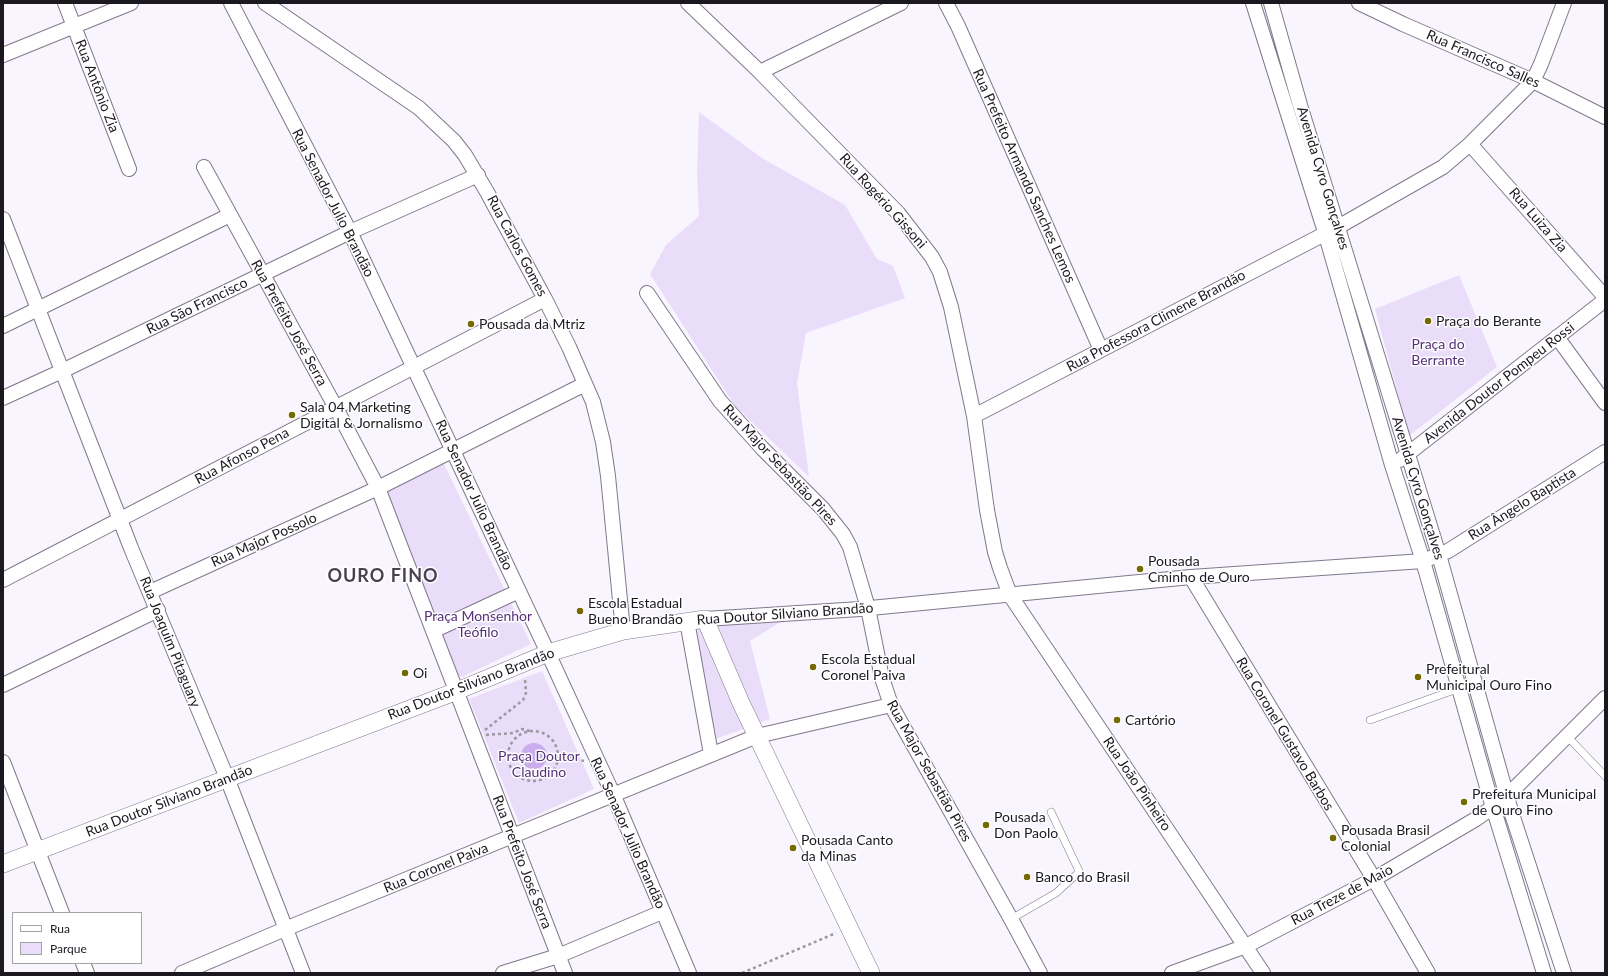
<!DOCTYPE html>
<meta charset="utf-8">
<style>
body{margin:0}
#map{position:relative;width:1608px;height:976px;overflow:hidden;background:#f9f5fe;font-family:Lato,sans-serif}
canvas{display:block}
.frame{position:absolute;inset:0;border:4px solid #1c1820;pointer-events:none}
.legend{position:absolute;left:12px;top:912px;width:130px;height:52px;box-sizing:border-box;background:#fff;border:1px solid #a4a3a6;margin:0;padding:5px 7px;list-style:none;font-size:12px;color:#1c1820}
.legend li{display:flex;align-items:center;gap:8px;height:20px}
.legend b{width:20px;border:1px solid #a4a3a6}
</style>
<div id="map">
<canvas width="1608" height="976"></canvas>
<div class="frame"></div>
<ul class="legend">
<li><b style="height:5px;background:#fff"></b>Rua</li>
<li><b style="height:11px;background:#eaddfa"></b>Parque</li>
</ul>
</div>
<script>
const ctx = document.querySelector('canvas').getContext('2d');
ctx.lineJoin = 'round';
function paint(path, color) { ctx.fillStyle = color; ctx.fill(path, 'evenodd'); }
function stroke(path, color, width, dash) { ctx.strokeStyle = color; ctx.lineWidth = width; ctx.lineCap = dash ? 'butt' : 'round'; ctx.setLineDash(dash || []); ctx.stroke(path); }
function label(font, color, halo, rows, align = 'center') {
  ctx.font = font + ' Lato,sans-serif'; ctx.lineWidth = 3; ctx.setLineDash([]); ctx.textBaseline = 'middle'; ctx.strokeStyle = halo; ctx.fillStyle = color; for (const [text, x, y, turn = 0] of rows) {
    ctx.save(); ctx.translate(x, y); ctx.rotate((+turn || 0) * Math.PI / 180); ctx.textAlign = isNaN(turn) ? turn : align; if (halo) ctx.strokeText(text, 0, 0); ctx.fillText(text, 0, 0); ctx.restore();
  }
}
paint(new Path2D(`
 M699 112 762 158 845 205 877 259 893 266 905 298 806 333 797 383 809 477 735 406 650 274 666 245 699 216 697 173Z
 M1459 275 1497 367 1409 436 1375 309Z
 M443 462 531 644 462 677 455 673 382 492Z
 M784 620 750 641 770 719 713 740 695 626Z
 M542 671 594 789 519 823 469 699Z`), '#eaddfa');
paint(new Path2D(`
 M521 756a13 13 0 1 1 26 0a13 13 0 1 1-26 0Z`), '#cbaced');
const service = new Path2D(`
 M1370 720 1460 688
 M1567 736 1605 776
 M1011 919 1056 893 1077 874 1079 871 1051 812`);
const minor = new Path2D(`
 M65 3 129 169
 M231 3 350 232 548 653 613 794 689 973
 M265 3 419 108 454 141 465 155 487 192 545 299 569 347 593 402 603 442 608 476 623 631
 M688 3 760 72 849 163 898 213 932 257 940 272 951 307 974 416 987 510 995 552 1000 568 1010 595 1263 973
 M946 3 958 26 1101 350
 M1253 3 1325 232 1392 465 1423 561 1489 794 1544 973
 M1271 3 1300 105 1439 555 1511 811 1564 973
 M1359 3 1403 24 1533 81 1605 117
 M3 55 131 3
 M760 72 901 3
 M1470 144 1605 297
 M204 167 336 408 378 488 565 973
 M3 219 131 548 227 778 303 973
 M647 293 720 401 762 448 823 509 843 534 850 547 868 608 882 678 891 705 1011 919 1040 973
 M3 326 230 215
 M1557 337 1605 403
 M3 398 62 371 350 232 478 175
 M974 416 1338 227 1443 167 1470 144 1533 81 1541 64 1564 3
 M1400 460 1605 300
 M1191 577 1374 879 1428 973
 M3 580 545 299
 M150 592 378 488 585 384
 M705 619 860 609 1191 577 1423 561 1448 551 1605 452
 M687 621 711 754
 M433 631 519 591
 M3 685 158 610
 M3 762 62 913
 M83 963 87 973
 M182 973 285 929 757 736 891 705
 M503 973 558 956 662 912
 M1172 973 1246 946 1374 879 1476 819 1493 807 1517 786 1605 698`);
const tertiary = new Path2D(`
 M3 864 457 691 548 653 623 631 705 619 741 703 871 973`);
stroke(service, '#81788b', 8);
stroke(minor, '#81788b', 16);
stroke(tertiary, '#81788b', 18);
stroke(new Path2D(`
 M485 730 523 700 526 693 525 679
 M508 756a25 25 0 1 1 50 0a25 25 0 1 1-50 0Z
 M486 735 513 733 522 729 530 731
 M558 755 584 761
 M742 973 836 933`), '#9c98a0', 2.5, [3, 3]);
stroke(service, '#fff', 7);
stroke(minor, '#fff', 14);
stroke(tertiary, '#fff', 17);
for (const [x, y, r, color] of [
 [1428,321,4,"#756a01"],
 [471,324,4,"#756a01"],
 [292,415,4,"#756a01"],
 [1140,569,4,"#756a01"],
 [580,611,4,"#756a01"],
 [813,667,4,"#756a01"],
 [405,673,4,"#756a01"],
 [1418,677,4,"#756a01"],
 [1117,720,4,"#756a01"],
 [1464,802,4,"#756a01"],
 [986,825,4,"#756a01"],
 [1333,838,4,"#756a01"],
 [793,848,4,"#756a01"],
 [1027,877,4,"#756a01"]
]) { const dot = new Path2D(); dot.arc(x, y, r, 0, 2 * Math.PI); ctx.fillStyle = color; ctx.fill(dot); stroke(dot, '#fff', 1.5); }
label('14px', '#1c1820', '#fff', [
 ["Rua Francisco Salles",1483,59,24],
 ["Rua Antônio Zia",97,86,69],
 ["Rua Prefeito Armando Sanches Lemos",1024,176,66],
 ["Avenida Cyro Gonçalves",1323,178,73],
 ["Rua Rogério Gissoni",883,201,48],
 ["Rua Senador Julio Brandão",333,203,63],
 ["Rua Luiza Zia",1538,220,49],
 ["Rua Carlos Gomes",517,246,62],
 ["Rua São Francisco",197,306,-26],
 ["Rua Professora Climene Brandão",1156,321,-28],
 ["Rua Prefeito José Serra",289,323,61],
 ["Avenida Doutor Pompeu Rossi",1499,383,-38],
 ["Rua Afonso Pena",242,456,-28],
 ["Rua Major Sebastião Pires",780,465,47],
 ["Avenida Cyro Gonçalves",1418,488,73],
 ["Rua Senador Julio Brandão",474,495,65],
 ["Rua Ângelo Baptista",1522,504,-32],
 ["Rua Major Possolo",264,540,-24],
 ["Rua Doutor Silviano Brandão",785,614,-4],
 ["Rua Joaquim Pitaguary",170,642,68],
 ["Rua Doutor Silviano Brandão",471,684,-21],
 ["Rua Coronel Gustavo Barbos",1285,734,59],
 ["Rua Major Sebastião Pires",929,771,61],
 ["Rua João Pinheiro",1137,784,56],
 ["Rua Doutor Silviano Brandão",169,801,-21],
 ["Rua Senador Julio Brandão",628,833,66],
 ["Rua Prefeito José Serra",522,862,69],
 ["Rua Coronel Paiva",436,868,-22],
 ["Rua Treze de Maio",1342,895,-28]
]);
label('14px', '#1c1820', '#fff', [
 ["Praça do Berante",1436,321],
 ["Pousada da Mtriz",479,324],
 ["Sala 04 Marketing",300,407],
 ["Digital & Jornalismo",300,423],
 ["Pousada",1148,561],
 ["Cminho de Ouro",1148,577],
 ["Escola Estadual",588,603],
 ["Bueno Brandão",588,619],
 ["Escola Estadual",821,659],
 ["Coronel Paiva",821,675],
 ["Prefeitural",1426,669],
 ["Municipal Ouro Fino",1426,685],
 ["Oi",413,673],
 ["Cartório",1125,720],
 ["Prefeitura Municipal",1472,794],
 ["de Ouro Fino",1472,810],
 ["Pousada",994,817],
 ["Don Paolo",994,833],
 ["Pousada Brasil",1341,830],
 ["Colonial",1341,846],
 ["Pousada Canto",801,840],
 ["da Minas",801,856],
 ["Banco do Brasil",1035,877]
], 'left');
label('14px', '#572f7a', '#fff', [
 ["Praça do",1438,344],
 ["Berrante",1438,360],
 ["Praça Monsenhor",478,616],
 ["Teófilo",478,632],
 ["Praça Doutor",539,756],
 ["Claudino",539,772]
]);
ctx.letterSpacing = '1px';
label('bold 18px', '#494052', '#fff', [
 ["OURO FINO",383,576]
]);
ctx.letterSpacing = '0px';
</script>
